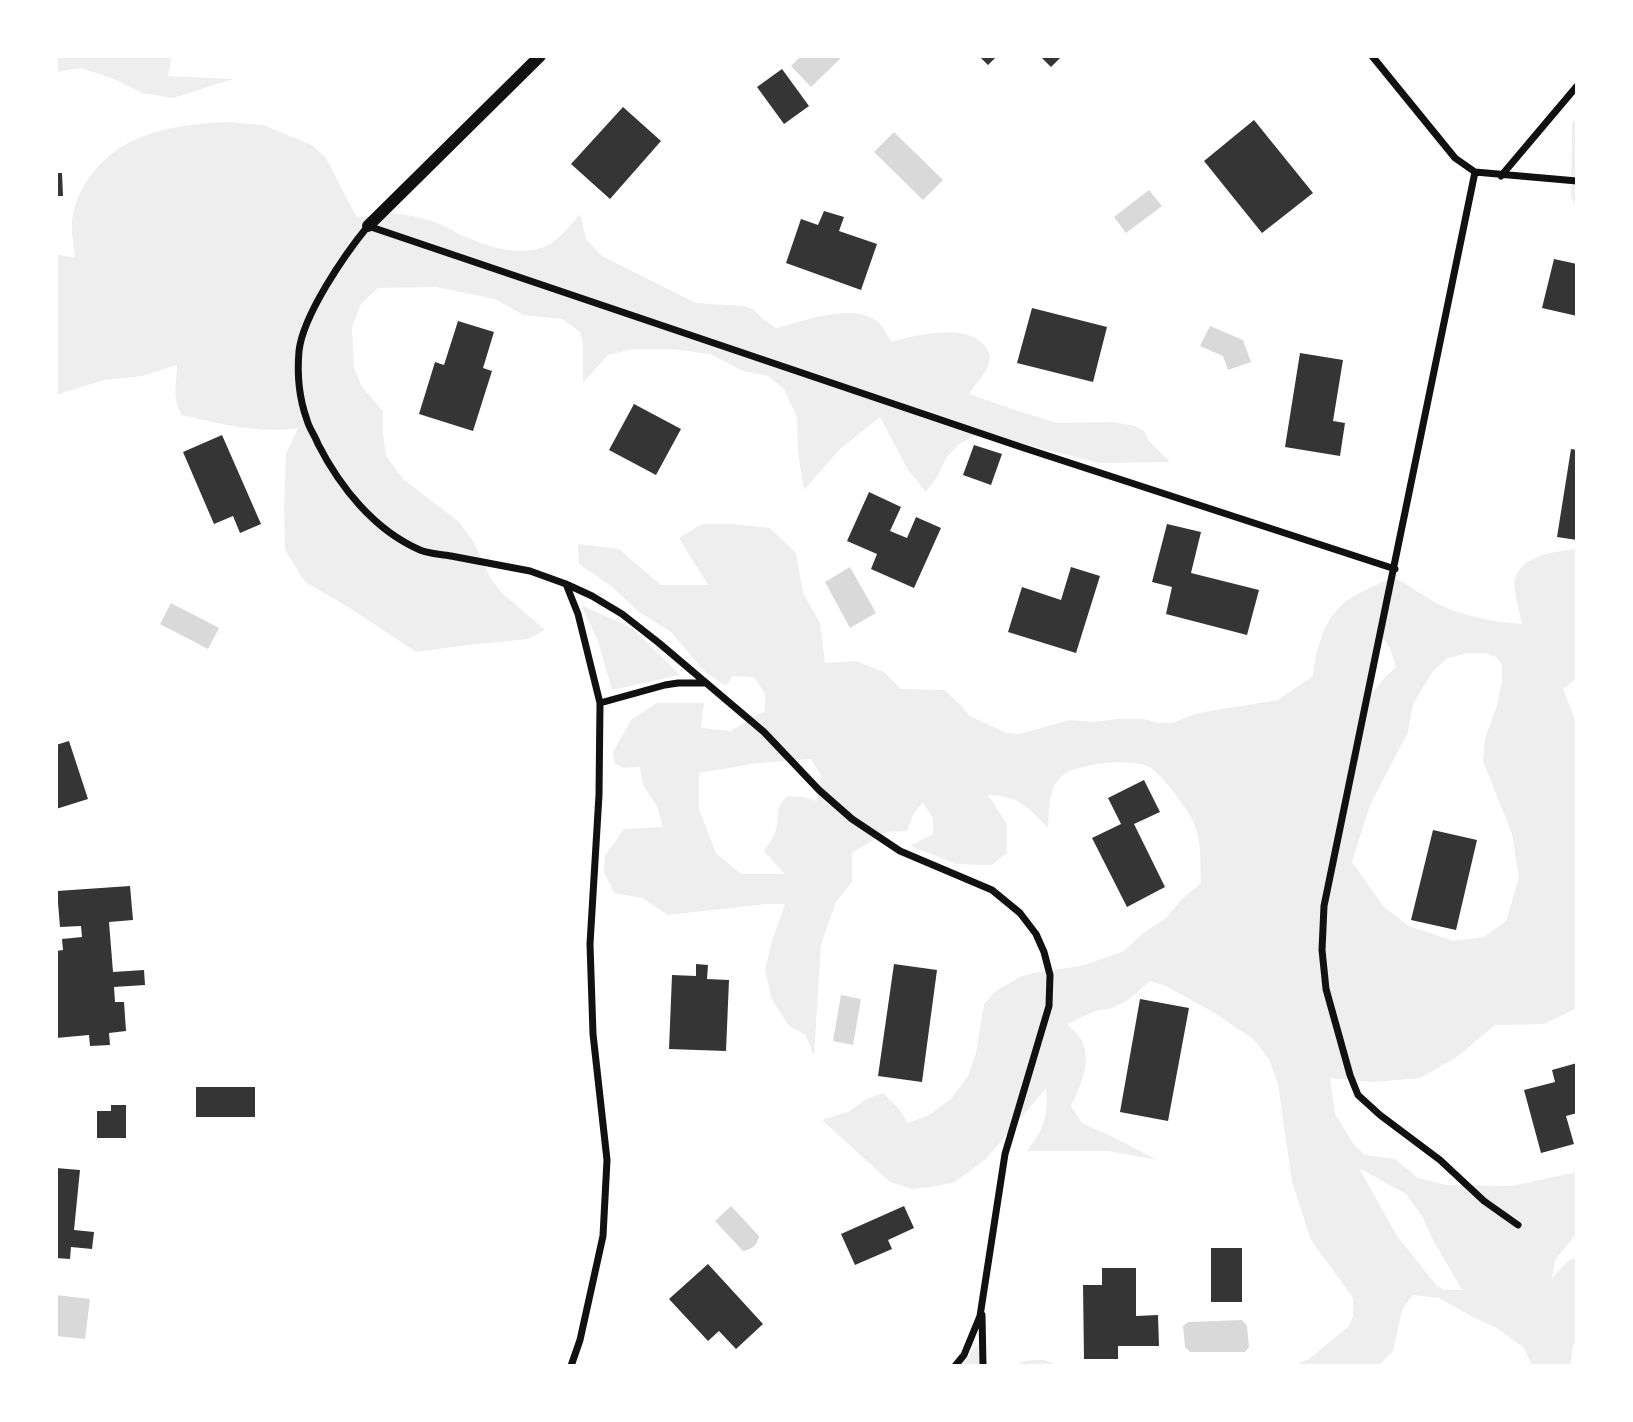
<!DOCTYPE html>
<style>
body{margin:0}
#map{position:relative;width:1633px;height:1422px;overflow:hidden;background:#fff;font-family:"PT Sans",sans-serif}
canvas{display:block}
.frame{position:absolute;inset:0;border:58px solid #fff;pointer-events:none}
</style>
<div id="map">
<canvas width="1633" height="1422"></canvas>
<div class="frame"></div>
</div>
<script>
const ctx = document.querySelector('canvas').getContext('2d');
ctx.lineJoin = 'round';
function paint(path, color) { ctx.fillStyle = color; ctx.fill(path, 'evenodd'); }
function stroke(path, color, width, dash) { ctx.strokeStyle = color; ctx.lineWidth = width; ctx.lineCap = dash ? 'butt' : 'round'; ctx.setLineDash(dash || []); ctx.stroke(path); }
paint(new Path2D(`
 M56 56H172L168 76 233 79 173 98 142 93 114 79 81 68 56 72Z
 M1577 114V208L1571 197 1572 124Z
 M227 122 263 125 312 145 326 158 356 216C372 219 375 215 388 214 402 213 418 217 431 221 443 224 454 232 466 237 493 249 533 261 558 238 566 231 573 222 580 214L586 239 602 256 696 303 745 306 754 310 763 319 776 328C805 321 854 301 879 323 884 328 888 336 891 342 915 335 962 324 981 342 985 346 989 350 990 356 990 371 976 382 969 394L1015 410 1057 423 1114 422 1135 426 1144 431 1148 440 1170 462 1100 463 996 437 974 436 958 445 946 458 939 474 926 492 908 470 880 417 839 450 804 490 798 452 797 418 784 389 768 376 743 371 710 354 671 349H633L608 355 583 383V343L580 332 562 319 523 315 495 299 436 287 378 288 361 304 352 328 354 368 362 387 383 411V434L386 456 403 479 458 521 473 541 491 579 502 593 545 630 528 639 468 645 416 652 345 605 305 582 285 550 284 506 286 454 298 428C258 434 221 424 182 415 171 397 177 384 177 365L143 376 104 380 56 395V254L75 258C74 246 71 232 72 220 74 203 81 189 91 175 124 131 175 125 227 122Z
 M702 524H733L770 528 796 553 803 593 820 623 825 663 856 661 884 672 901 689 944 690 961 705 970 716 1006 733 1019 734 1070 720 1095 722 1117 719H1144L1159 723H1172L1198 713 1278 700 1313 676C1316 649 1323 620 1345 602 1355 594 1381 583 1393 577 1408 584 1422 595 1436 603 1462 616 1493 622 1522 624 1520 613 1516 602 1515 591 1510 557 1553 551 1577 549V678L1563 689 1577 724V1008L1544 1024 1495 1025 1457 1057 1420 1078 1374 1082 1330 1078 1335 1114 1354 1145 1365 1155 1395 1159 1418 1178 1447 1185 1512 1186 1577 1172V1233L1555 1260 1552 1278 1568 1261 1577 1257V1338L1572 1349 1571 1366H1532L1524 1348 1497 1328 1473 1317 1439 1298 1413 1295 1402 1310 1393 1351 1378 1366H1292L1309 1359 1349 1326 1353 1316V1298L1311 1240 1292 1182 1278 1084 1269 1059 1253 1039 1216 1014 1166 986 1150 981 1128 1000 1112 1008 1095 1011 1067 1024C1072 1029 1079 1035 1082 1041 1092 1063 1080 1087 1071 1106L1082 1123 1117 1139 1157 1160 1108 1151H1027C1045 1128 1048 1116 1046 1088L986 1159 953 1183 930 1187 912 1189 890 1182 822 1120 850 1111 866 1099 883 1093 900 1110 908 1123 929 1115 951 1099 968 1076 976 1053 984 1004 996 991 1020 977 1038 972 1081 966 1124 951 1142 934 1166 918 1181 900 1201 883C1200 864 1202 841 1194 823 1189 811 1162 775 1151 768 1133 757 1083 764 1066 773 1062 776 1057 781 1055 785 1048 798 1049 814 1048 828 1028 807 1019 796 988 795L1007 824V853L992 865 957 864 910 846 933 834V819L923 802 913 815 907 831 887 832 852 853V882L836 902 821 944 814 1056 806 1035 789 1026 772 1000 765 970 772 941 785 904H766L668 915 642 898 614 893 604 872 605 856 624 829 663 827 657 806 643 785 640 767 623 768 614 763 613 752 631 720 657 703H704L701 728 730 731 765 711V694L754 677 733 676 726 686 706 673 671 632 639 612 611 586 579 564 578 544 619 549 661 585H708L679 538ZM1382 637 1390 648 1396 667 1385 677 1369 697ZM1466 653H1486L1496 657 1502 665V680L1497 706 1485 738 1483 761 1512 834 1519 878 1506 921 1484 937 1454 941 1409 926 1384 907 1352 862 1370 805 1408 732 1413 704 1433 671 1446 659ZM811 759 821 775 817 801 803 797 787 796C773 809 781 821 774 835 772 840 767 846 764 851L785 874H741L716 853 699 809V773L758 763ZM1359 1168 1406 1194 1422 1216 1433 1240 1462 1290H1445L1437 1286 1397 1236Z
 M581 605 632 628 680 675 612 690 598 641Z
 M978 1344 980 1366H960Z
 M1035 1360H1045L1058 1366H1014L1024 1361Z`), '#eee');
paint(new Path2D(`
 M801 56H843L811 87 791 66Z
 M894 132 943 180 923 200 874 152Z
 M1149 190 1162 206 1126 233 1114 217Z
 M1210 326 1243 340 1251 362 1228 370 1223 356 1200 346Z
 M850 567 876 613 850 628 825 582Z
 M171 603 219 628 208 649 160 624Z
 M841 995 861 999 853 1045 833 1041Z
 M731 1206 759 1236C757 1246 752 1249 743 1251L715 1221Z
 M56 1295 90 1299 85 1339 56 1336Z
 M1242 1320 1247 1326 1249 1347 1245 1352H1190L1185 1347 1183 1326 1188 1322Z`), '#d9d9d9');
paint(new Path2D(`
 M979 56H997L988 65Z
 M1040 56H1062L1051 67Z
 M782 69 809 106 784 124 757 87Z
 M623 107 661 141 610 199 571 164Z
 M1254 120 1313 193 1262 233 1204 161Z
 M56 173H62L63 196H56Z
 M824 211 844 217 839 231 877 244 861 290 786 263 801 219 818 225Z
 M1554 259 1577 264V316L1542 308Z
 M1032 308 1107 327 1093 382 1017 363Z
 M458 321 494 332 483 368 492 371 473 431 419 414 435 362 444 365Z
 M1300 353 1343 360 1333 421 1345 423 1340 456 1285 447Z
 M634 404 681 429 656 475 609 450Z
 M222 435 261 524 240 533 233 516 214 524 183 452Z
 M974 445 1002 454 991 485 963 475Z
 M1571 449 1577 450V540L1557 537Z
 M869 492 901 507 890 531 907 538 916 517 941 528 914 588 871 569 877 554 847 541Z
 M1167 524 1201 532 1191 573 1259 590 1247 635 1166 614 1172 587 1152 582Z
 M1071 567 1100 576 1076 653 1008 632 1022 587 1061 600Z
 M69 741 88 799 56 809V745Z
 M1144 780 1160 812 1134 824 1165 887 1127 907 1092 838 1121 824 1108 798Z
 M1433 830 1477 840 1456 930 1411 920Z
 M130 886 133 920 109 922 113 972 144 970 145 985 114 987 115 1002H124L126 1031 109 1033 110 1045 90 1046 89 1035 56 1038V1000H58L56 951 63 950 62 939 82 937 81 926 60 927 57 891Z
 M696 964 708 965 707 979 729 980 726 1051 669 1049 672 975 696 976Z
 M894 964 937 970 922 1082 878 1076Z
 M1140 999 1189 1008 1168 1121 1120 1112Z
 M1577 1063V1113L1566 1116 1574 1144 1541 1153 1524 1090 1555 1082 1552 1070Z
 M196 1087H255V1117H196Z
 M111 1105H126V1138H97V1111H111Z
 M56 1168 80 1170 74 1230 94 1232 92 1249 71 1247 70 1259 56 1258Z
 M904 1206 914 1228 888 1240 892 1249 855 1265 841 1234Z
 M1211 1248H1242V1302H1211Z
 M708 1264 763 1324 736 1349 719 1331 708 1341 669 1299Z
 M1102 1268H1136V1316L1158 1315 1159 1346H1118V1359H1084L1083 1285H1102Z`), '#353535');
stroke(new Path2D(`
 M1372 56 1455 158 1475 172 1577 181
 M1475 172 1324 906 1322 950 1326 989 1350 1075 1358 1095 1380 1115 1440 1160 1484 1201 1518 1225
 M1501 176 1577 86
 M566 584 578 614 600 703 599 795 590 944 593 1034 607 1160 603 1236 580 1340 571 1366
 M600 703 665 685 678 683H705
 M982 1315 983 1366
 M955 1366 964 1355 980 1316 1005 1154 1049 1006 1050 975 1044 952 1036 934 1020 913 992 890 900 851 852 819 819 790 764 732 659 643 622 614 592 596 566 584 530 571C503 566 477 561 451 556 441 554 429 554 420 550 374 530 340 487 318 444 315 436 309 428 307 420 299 398 297 374 299 351 303 315 345 254 368 226L1021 447 1395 569`), '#111', 7);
stroke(new Path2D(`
 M368 226 540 56`), '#111', 12);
</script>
